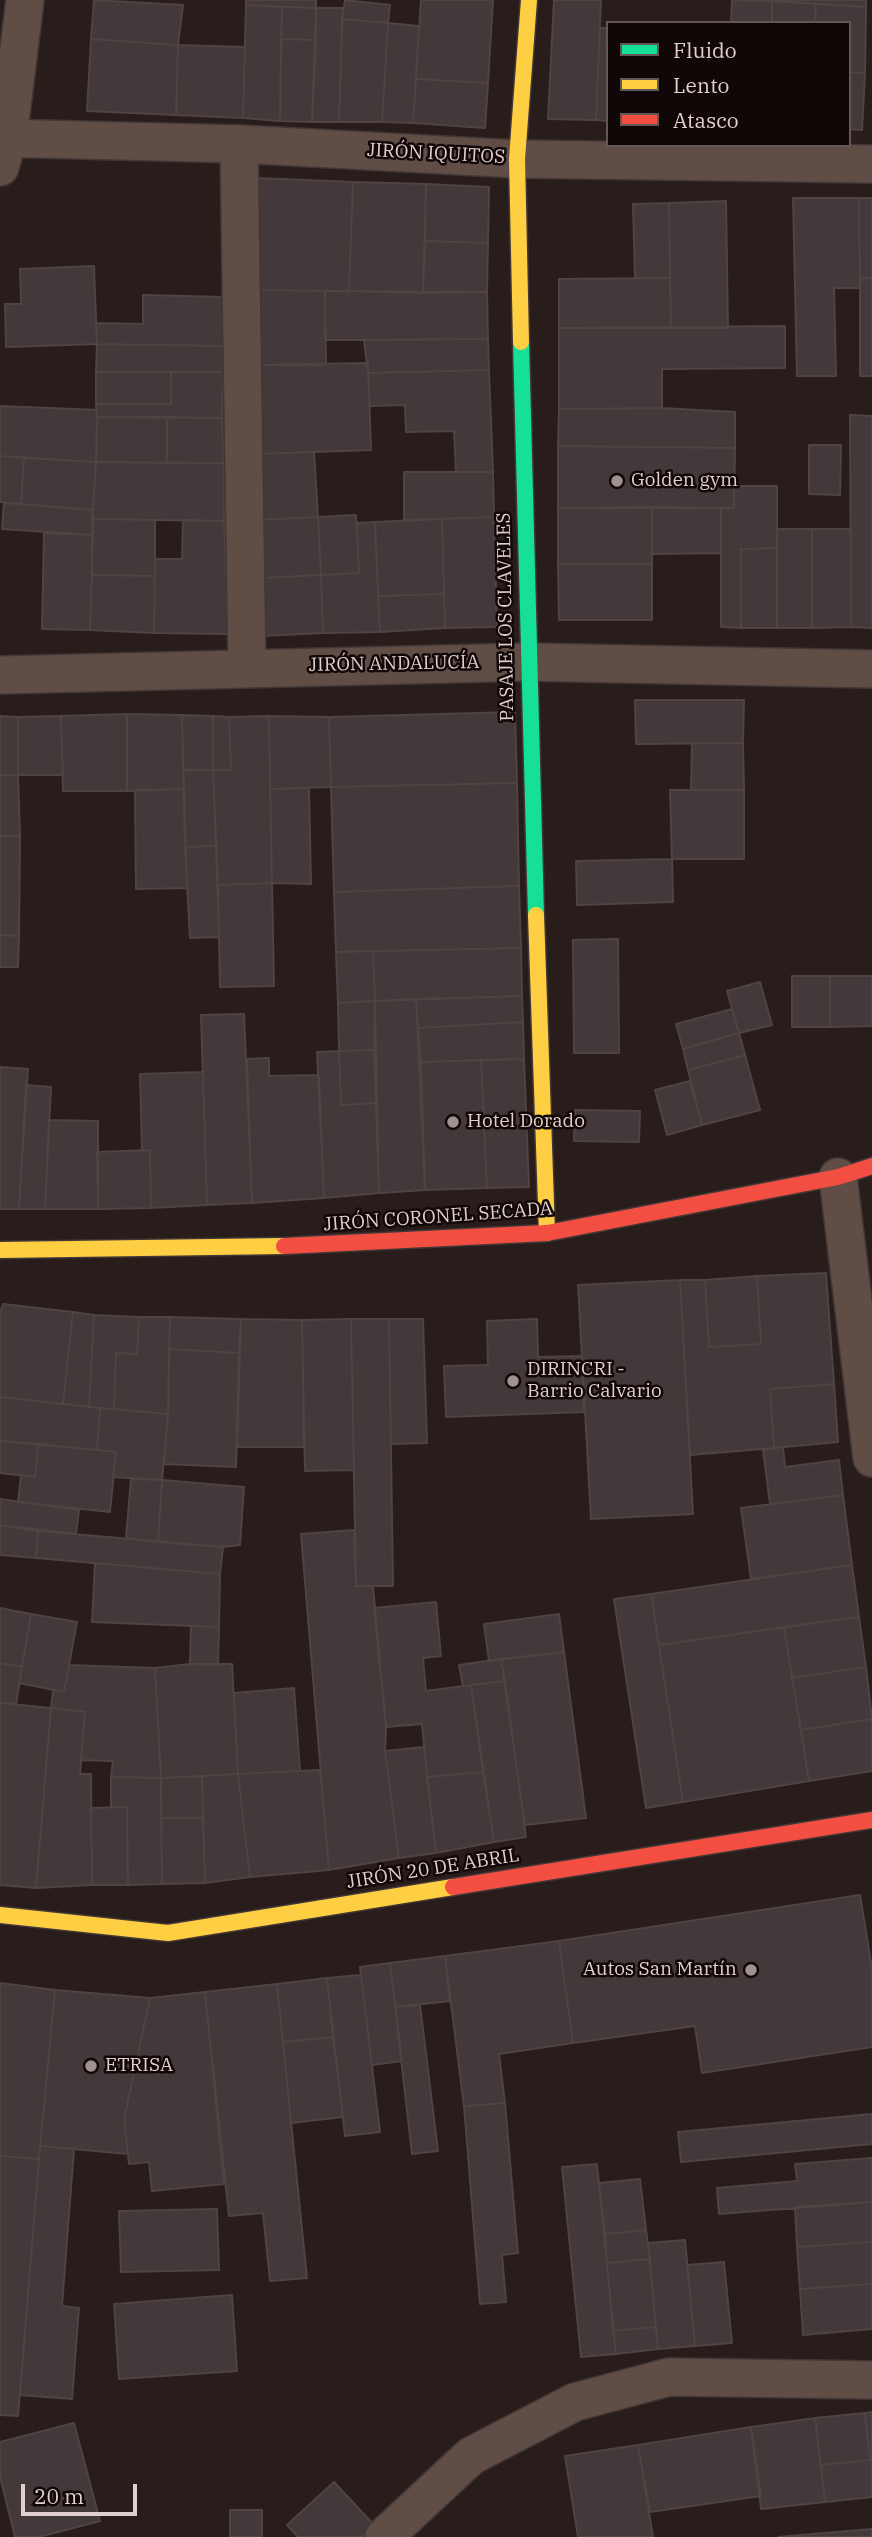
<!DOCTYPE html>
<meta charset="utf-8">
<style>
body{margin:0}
#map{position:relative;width:872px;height:2537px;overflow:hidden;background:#291d1c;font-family:"IBM Plex Serif",serif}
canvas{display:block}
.legend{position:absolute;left:606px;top:21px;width:245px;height:126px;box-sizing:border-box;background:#100706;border:2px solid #635756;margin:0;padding:9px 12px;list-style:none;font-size:21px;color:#dfcfce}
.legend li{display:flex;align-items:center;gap:14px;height:35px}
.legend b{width:35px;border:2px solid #635756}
.scale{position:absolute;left:21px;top:2484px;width:116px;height:32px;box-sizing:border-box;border:4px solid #dfcfce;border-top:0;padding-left:9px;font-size:21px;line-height:24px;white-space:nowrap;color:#dfcfce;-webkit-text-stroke:5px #100706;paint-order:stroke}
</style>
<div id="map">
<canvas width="872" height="2537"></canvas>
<ul class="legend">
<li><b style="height:9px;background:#16e098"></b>Fluido</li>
<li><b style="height:9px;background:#ffcf43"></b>Lento</li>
<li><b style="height:9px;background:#f24e42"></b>Atasco</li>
</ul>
<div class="scale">20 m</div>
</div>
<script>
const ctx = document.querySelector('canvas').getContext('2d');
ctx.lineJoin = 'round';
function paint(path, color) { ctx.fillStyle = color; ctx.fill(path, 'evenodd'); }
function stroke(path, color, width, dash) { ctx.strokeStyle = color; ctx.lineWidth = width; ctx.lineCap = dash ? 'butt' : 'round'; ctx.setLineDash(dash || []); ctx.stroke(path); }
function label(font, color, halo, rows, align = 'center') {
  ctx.font = font + ' "IBM Plex Serif",serif'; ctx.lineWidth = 5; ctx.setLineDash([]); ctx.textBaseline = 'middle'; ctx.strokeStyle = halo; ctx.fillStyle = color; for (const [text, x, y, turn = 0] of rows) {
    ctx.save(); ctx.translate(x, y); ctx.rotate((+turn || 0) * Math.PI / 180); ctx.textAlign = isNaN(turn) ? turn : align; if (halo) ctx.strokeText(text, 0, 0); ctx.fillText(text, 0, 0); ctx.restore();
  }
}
const building = new Path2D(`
 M94 0 183 5 178 45 91 39Z
 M246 0H316V8L246 5Z
 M345 0 390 5 388 23 342 19Z
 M421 0H493L488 83 416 79Z
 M554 0H601L596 120 548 119Z
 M732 0 772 1V23H731Z
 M761 0H866V7Z
 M772 1 816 4 815 23H772Z
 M816 4 866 7 865 73 849 72V23H815Z
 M246 5 282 7 280 121 243 118Z
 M282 7 316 8V40L281 39Z
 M316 8H343L339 122H312Z
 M342 19 388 23 382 122H339Z
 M388 23 419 26 413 123 382 122Z
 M600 28H608V121L596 120Z
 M91 39 178 45 176 115 87 111Z
 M281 39 316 40 312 122 280 121Z
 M178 45 245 47 243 118 176 115Z
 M849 72 865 73 862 130 849 129Z
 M416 79 488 83 485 128 413 123Z
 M256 178 353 182 349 291 255 290Z
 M353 182 426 184 423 293 349 291Z
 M426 184 489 187 488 243 425 241Z
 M793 198H859L860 288H834L836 376H797Z
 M859 198H872V278H860Z
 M726 201 728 328H671L669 203Z
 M669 203 670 278H635L633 204Z
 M425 241 488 243 487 292 423 293Z
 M94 266 97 344 6 347 5 304H21L20 269Z
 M670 278 671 328H559V279Z
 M860 278H872V376H860Z
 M255 290 325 291 326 365H255Z
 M325 291 487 292 488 339 325 340Z
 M143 295 225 297V346L97 344 96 323 143 324Z
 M785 326V368L662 369V408L559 409V328Z
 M488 339 489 370 368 373 364 340Z
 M97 344 225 346 223 372H96Z
 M368 363 371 450 256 454 255 365Z
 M489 370 493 472H456L454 431 406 432 405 405 370 406 368 373Z
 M96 372H171V404H96Z
 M171 372H223L222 418 97 417 96 404H171Z
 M0 406 97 410 96 462 0 456Z
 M662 408 735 412V448L558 446 559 409Z
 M850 415 872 416V628L851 627Z
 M97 417H167V463L96 462Z
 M167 417 222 418 224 463H167Z
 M809 445H841L840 495 809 494Z
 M558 446 735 448 734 508H558Z
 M314 452 318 517 256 520V454Z
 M0 456 24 458 21 504 0 502Z
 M24 458 96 462 93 510 21 504Z
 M96 462 224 463V521L92 519Z
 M404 472H493L494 517 404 520Z
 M734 486H777V548L741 549V628L721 627V508H734Z
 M4 503 93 510V535L2 529Z
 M652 507V564H558V508Z
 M652 507 721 508V553L652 554Z
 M356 515 359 573 321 575 318 517Z
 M318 517 321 575 260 578 256 520Z
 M494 517 497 627 445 628 442 519Z
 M92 519 155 520V576L92 575Z
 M442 519 444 594 378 596 375 522Z
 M183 520 224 521 228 634 154 633 155 559H182Z
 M375 522 380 632 323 633 321 575 359 573 357 523Z
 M777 529H812V628H777Z
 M812 529H851V627L812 628Z
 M44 533 93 535 90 630 42 629Z
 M777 548V628H741V549Z
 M558 564H652V620H559Z
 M92 575 155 576 154 633 90 630Z
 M321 575 323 633 262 636 260 578Z
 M444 594 445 628 380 632 378 596Z
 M635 700H744L743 743 636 744Z
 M515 712 517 783 331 787 329 717Z
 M127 714 182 715 184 789 127 791Z
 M127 714V791H63L61 716Z
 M182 715 213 716V770H183Z
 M0 716 18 717V775H0Z
 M61 716 63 775H18V717Z
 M213 716 229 717 231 770H213Z
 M269 716 329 717 331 787 270 789Z
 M269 716 272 883 218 885 213 770H231L229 717Z
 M692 743H743L744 790H691Z
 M183 770H213L216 846 185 847Z
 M0 775H18L20 836H0Z
 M517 783 519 886 334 892 331 787Z
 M309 788 311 884 272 883 270 789Z
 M184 789 187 888 136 889 135 790Z
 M670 790H744V859H672Z
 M0 836H20L19 936 0 935Z
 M216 846 219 937 190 938 185 847Z
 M672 859 673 902 577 905 576 861Z
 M272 883 274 986 220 987 218 885Z
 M519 886 521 948 336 952 334 892Z
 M0 935 19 936 18 967H0Z
 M618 939 619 1053H574L573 940Z
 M521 948 522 996 375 1001 373 951Z
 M373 951 375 1001 338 1003 336 952Z
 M792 976H830V1027H792Z
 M830 976H872V1026L830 1027Z
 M760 982 772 1025 739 1033 727 991Z
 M522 996 523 1022 418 1028 416 999Z
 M416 999 425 1190 379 1193 375 1001Z
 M375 1001 374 1050 339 1051 338 1003Z
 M732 1009 739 1033 683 1049 676 1024Z
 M244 1014 252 1203 207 1205 201 1015Z
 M523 1022 524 1059 421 1062 418 1028Z
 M739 1033 745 1055 688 1070 683 1049Z
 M374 1050 376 1103 341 1105 339 1051Z
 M339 1051 341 1105 376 1103 379 1193 324 1198 317 1052Z
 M745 1055 760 1110 702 1125 688 1070Z
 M269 1058V1076L319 1075 324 1198 252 1203 247 1059Z
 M524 1059 529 1187 487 1188 481 1060Z
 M481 1060 487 1188 425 1190 421 1062Z
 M0 1067 28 1069 19 1209H0Z
 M203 1072 207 1205 151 1208 150 1150 142 1151 140 1074Z
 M690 1081 702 1125 667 1135 655 1090Z
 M26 1085 51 1087 45 1209H19Z
 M575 1110 640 1111 639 1142 574 1141Z
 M49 1120 98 1121V1209H45Z
 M150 1150 151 1208 98 1209 97 1152Z
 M826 1273 834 1384 770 1389 774 1448 690 1455 680 1280H705L709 1347 761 1344 757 1276Z
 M757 1276 761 1344 709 1347 705 1280Z
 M680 1280 693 1514 591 1519 578 1285Z
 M3 1304 73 1312 63 1404 0 1397V1314Z
 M73 1312 94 1315 89 1407 63 1404Z
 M94 1315 139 1317 137 1354 116 1353 114 1409 89 1407Z
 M139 1317H170L168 1414 114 1409 116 1353 137 1354Z
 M170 1317 241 1319 239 1353 169 1349Z
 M241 1319 302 1320 304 1447H237Z
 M351 1319H389L393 1586H356Z
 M351 1319 354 1470 305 1471 302 1320Z
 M389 1319H423L427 1443 391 1444Z
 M537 1319 538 1357 582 1356 584 1412 446 1417 444 1366 488 1365 487 1321Z
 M169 1349 239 1353 236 1467 164 1464 168 1414Z
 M834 1384 838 1442 774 1448 770 1389Z
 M0 1397 100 1408 97 1450 0 1441Z
 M100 1408 168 1414 162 1480 113 1477 116 1452 97 1450Z
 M0 1441 38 1444 35 1477 0 1473Z
 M38 1444 116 1452 110 1512 18 1502 21 1475 35 1477Z
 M783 1447 785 1467 839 1460 843 1495 770 1504 763 1450Z
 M131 1479 162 1480 158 1542 126 1538Z
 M162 1480 244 1487 240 1545 223 1547 158 1542Z
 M843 1495 852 1565 751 1579 741 1508Z
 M0 1499 79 1510 76 1534 0 1525Z
 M0 1525 38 1531 36 1558 0 1555Z
 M354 1530 356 1586H373L386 1727 385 1751 399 1858 329 1870 301 1534Z
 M38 1531 223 1547 220 1574 36 1558Z
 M95 1563 220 1574 219 1627 92 1622Z
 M852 1565 859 1617 659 1645 651 1594Z
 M651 1594 683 1802 646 1808 614 1599Z
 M436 1602 441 1656 423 1658 426 1691 471 1685 483 1772 427 1777 422 1724 386 1727 374 1608Z
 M0 1608 31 1614 22 1667 0 1663Z
 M31 1614 77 1622 64 1692 19 1683Z
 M559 1614 564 1652 489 1661 484 1624Z
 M859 1617 866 1667 792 1678 784 1627Z
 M191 1626 219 1627 218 1665 190 1664Z
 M784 1627 809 1781 683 1802 659 1645Z
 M564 1652 586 1818 525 1825 501 1659Z
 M501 1659 505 1681 463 1686 459 1665Z
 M0 1663 22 1667 16 1704 0 1703Z
 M190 1664H232L238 1774 161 1778 155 1668Z
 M69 1665 155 1668 161 1778 111 1777 113 1761 81 1760 85 1712 51 1708 53 1690 64 1692Z
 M866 1667 872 1719 801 1730 792 1678Z
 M505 1681 526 1837 494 1842 471 1685Z
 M294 1688 300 1771 238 1774 234 1693Z
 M0 1703 51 1708 36 1888 0 1885Z
 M51 1708 85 1712 80 1774H91L92 1885 36 1888Z
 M872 1719V1771L809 1781 801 1730Z
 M424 1747 436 1853 399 1858 385 1751Z
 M320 1770 329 1870 250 1877 238 1774Z
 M483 1772 494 1842 436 1853 427 1777Z
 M238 1774 250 1877 205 1883 202 1776Z
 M202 1776 203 1818H161V1778Z
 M111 1777 161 1778 162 1884 128 1885 127 1807H111Z
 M127 1807 128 1885H92L91 1808Z
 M161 1818H203L205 1883 162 1884Z
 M860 1895 872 1969V2047L702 2073 695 2026 573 2043 559 1941Z
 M559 1941 573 2043 499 2054 505 2103 464 2106 445 1956Z
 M445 1956 450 2001 395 2007 390 1963Z
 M390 1963 402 2061 372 2065 360 1967Z
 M361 1975 380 2132 345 2136 327 1978Z
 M327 1978 333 2037 283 2042 277 1984Z
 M0 1983 55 1990 39 2159 0 2156Z
 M277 1984 307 2278 270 2281 263 2213 229 2216 205 1992Z
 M55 1990 150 1998 124 2119 128 2154 40 2146Z
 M205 1992 224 2184 152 2191 149 2162 129 2164 124 2119 150 1998Z
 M420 2005 438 2151 412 2154 395 2007Z
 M333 2037 343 2117 291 2123 283 2042Z
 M505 2103 518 2253 502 2255 506 2302 480 2304 464 2106Z
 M872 2114V2144L681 2162 678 2132Z
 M40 2146 74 2149 62 2306 79 2308 72 2399 20 2395Z
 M0 2156 39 2159 18 2416 0 2415Z
 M872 2158V2202L719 2214 717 2188 797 2181 795 2164Z
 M597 2164 616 2354 581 2357 562 2167Z
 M640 2179 646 2230 605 2234 599 2183Z
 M872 2202V2242L797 2247 795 2207Z
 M217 2209 219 2270 121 2272 119 2211Z
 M646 2230 650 2259 607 2263 605 2234Z
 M685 2240 695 2346 658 2349 648 2243Z
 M872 2242V2284L800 2289 797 2247Z
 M650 2259 656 2327 613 2331 607 2263Z
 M724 2262 732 2343 695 2346 687 2265Z
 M872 2284V2329L803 2335 800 2289Z
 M232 2295 237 2371 119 2379 114 2304Z
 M656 2327 658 2349 616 2354 613 2331Z
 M872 2412V2497L825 2502 821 2465 870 2460 865 2413Z
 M865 2413 870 2460 821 2465 815 2418Z
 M815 2418 825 2502 761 2509 751 2427Z
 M74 2423 100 2521 39 2537H15L0 2477V2442Z
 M751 2427 761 2496 650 2512 638 2445Z
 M638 2445 653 2537H578L565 2456Z
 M334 2482 374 2525 362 2537H298L287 2525Z
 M230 2510H262V2537H230Z
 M872 2529V2537H778Z`);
paint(building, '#43383a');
stroke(building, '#4f4344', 2);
const street = new Path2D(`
 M0 138 239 144 517 159 872 164
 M239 144 247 668
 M0 167 8 138 25 0
 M0 675 528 662 872 669
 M838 1177 872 1458
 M384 2537 471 2456 575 2402 669 2377 872 2380`);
const fast = new Path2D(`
 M521 342 536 915`);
const slow = new Path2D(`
 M521 342 517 159 529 0
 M536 915 547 1233
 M0 1250 284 1246
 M0 1915 168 1933 453 1887`);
const jam = new Path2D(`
 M284 1246 547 1233 838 1177 872 1166
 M453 1887 872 1820`);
stroke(street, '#423736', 40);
stroke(fast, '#423736', 19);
stroke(slow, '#423736', 19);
stroke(jam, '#423736', 19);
stroke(street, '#5f4d46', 37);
stroke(fast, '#16e098', 16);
stroke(slow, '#ffcf43', 16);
stroke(jam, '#f24e42', 16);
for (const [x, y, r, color] of [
 [617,481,7,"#9f9190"],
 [453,1122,7,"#9f9190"],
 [513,1381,7,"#9f9190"],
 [751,1970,7,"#9f9190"],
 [91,2066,7,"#9f9190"]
]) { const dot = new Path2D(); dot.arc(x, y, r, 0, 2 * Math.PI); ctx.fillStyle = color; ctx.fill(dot); stroke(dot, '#100706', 2.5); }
label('19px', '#dfcfce', '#100706', [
 ["JIRÓN IQUITOS",436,154,3],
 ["PASAJE LOS CLAVELES",506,617,-91],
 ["JIRÓN ANDALUCÍA",394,664,-1],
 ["JIRÓN CORONEL SECADA",438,1217,-4],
 ["JIRÓN 20 DE ABRIL",433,1869,-9]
]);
label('19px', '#dfcfce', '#100706', [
 ["Golden gym",631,481],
 ["Hotel Dorado",467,1122],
 ["DIRINCRI -",527,1370],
 ["Barrio Calvario",527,1392],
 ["Autos San Martín",737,1970,"right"],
 ["ETRISA",105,2066]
], 'left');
</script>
